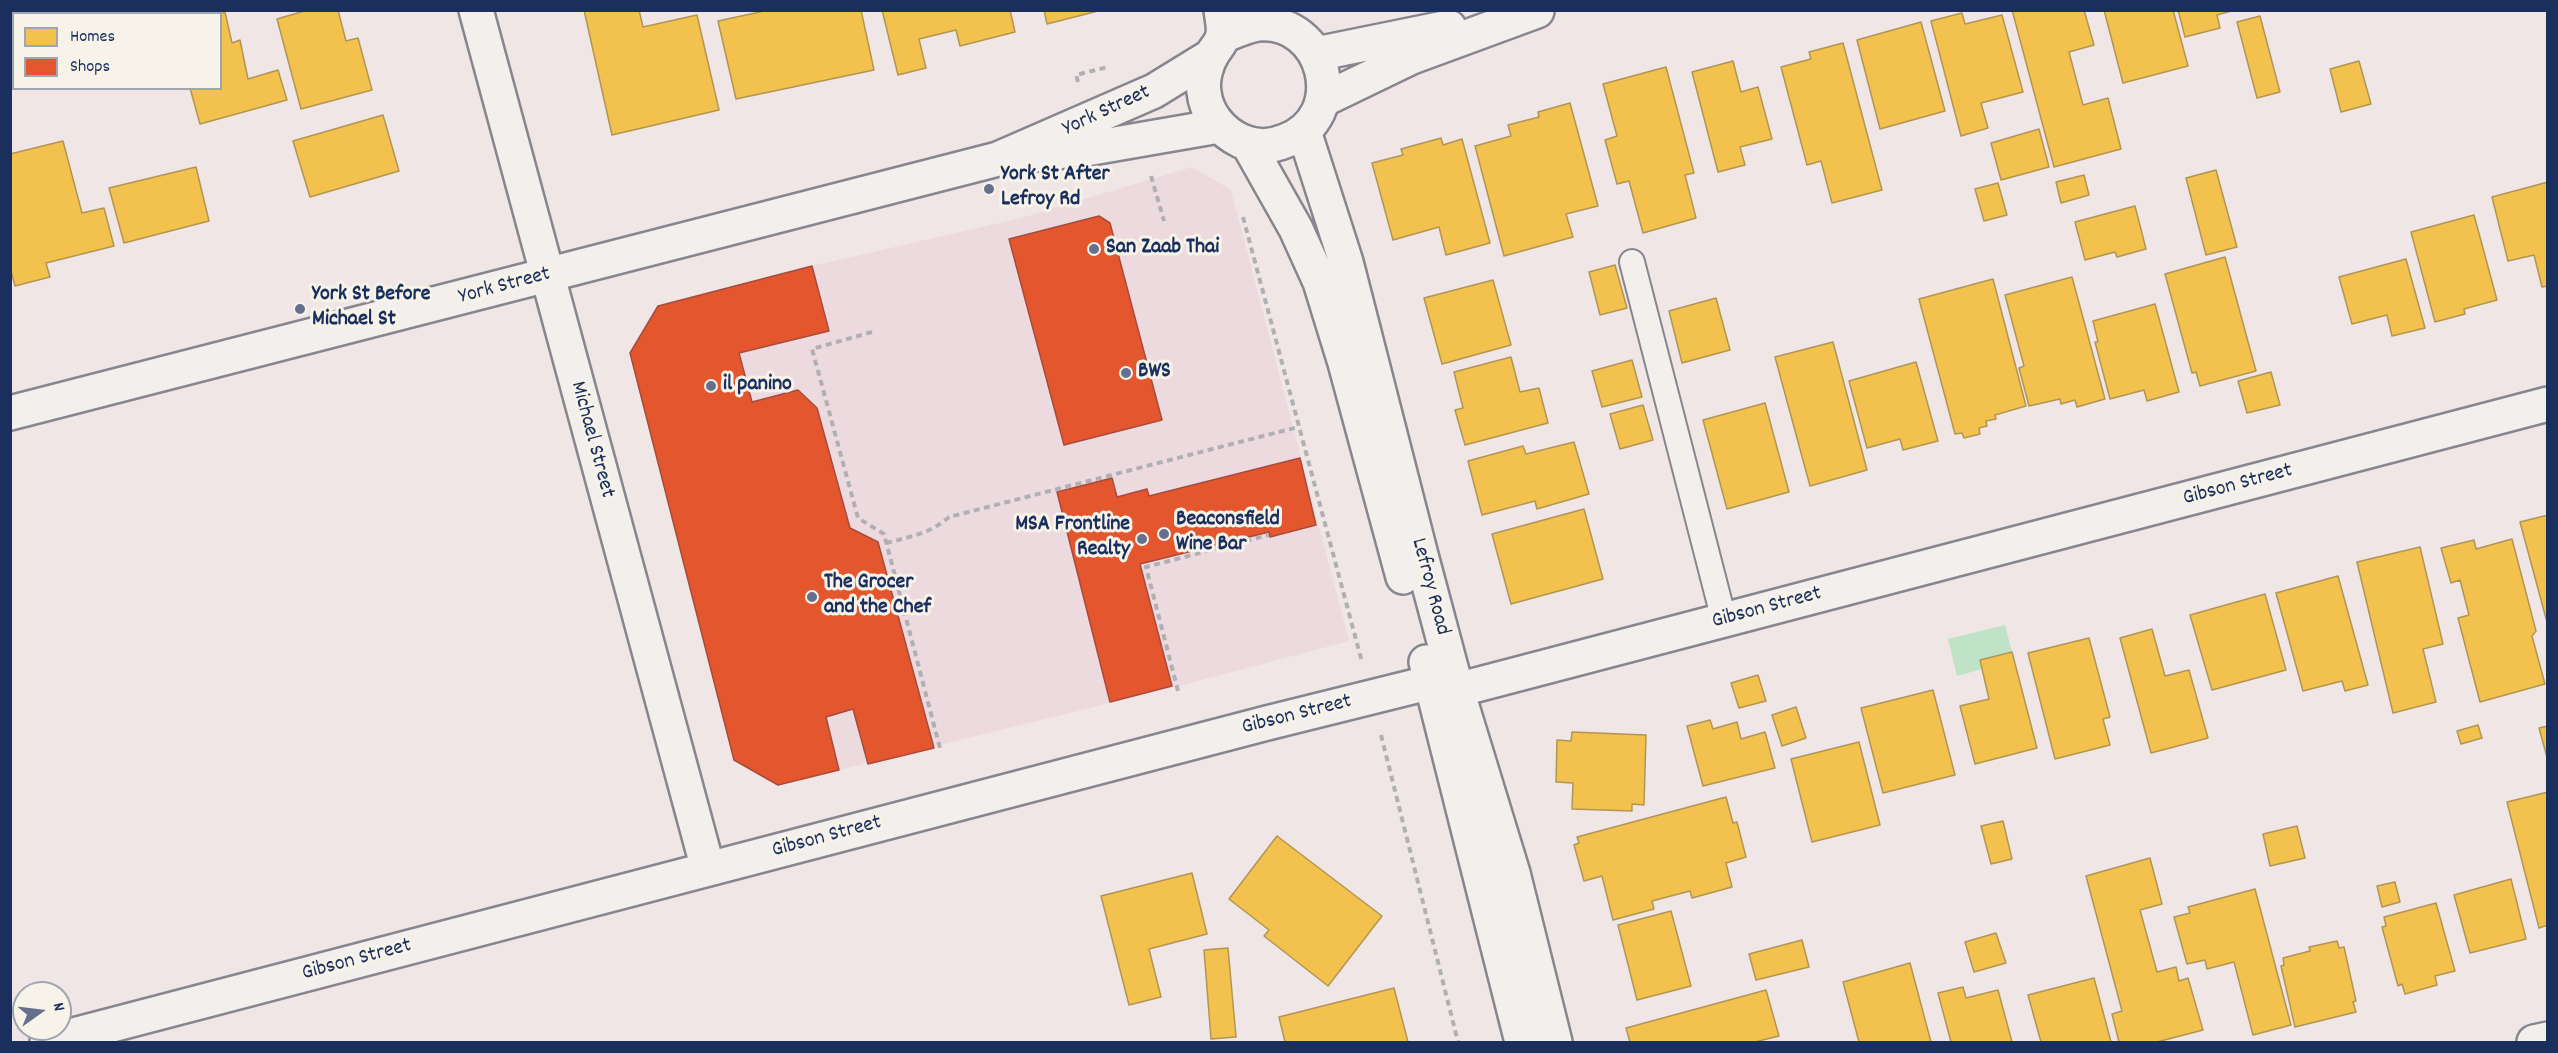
<!DOCTYPE html>
<style>
body{margin:0}
#map{position:relative;width:2558px;height:1053px;overflow:hidden;background:#f0e6e6;font-family:Dekko,sans-serif}
canvas{display:block}
.frame{position:absolute;inset:0;border:12px solid #1b2f5e;pointer-events:none}
.legend{position:absolute;left:12px;top:12px;width:210px;height:78px;box-sizing:border-box;background:#f7f3e8;border:2px solid #9fa5b1;margin:0;padding:8px 10px;list-style:none;font-size:18px;color:#1b2f5e}
.legend li{display:flex;align-items:center;gap:12px;height:30px}
.legend b{width:30px;border:2px solid #9fa5b1}
.north{position:absolute;left:12px;top:981px;width:60px;height:60px;box-sizing:border-box;background:#f7f3e8;border:2px solid #9fa5b1;border-radius:50%;rotate:76deg;font-size:16px;font-weight:700;line-height:24px;text-align:center;color:#1b2f5e}
.north::after{content:'';display:block;margin:auto;width:21px;height:27px;background:#666f8e;clip-path:polygon(50% 0,100% 100%,50% 72%,0 100%)}
</style>
<div id="map">
<canvas width="2558" height="1053"></canvas>
<div class="frame"></div>
<ul class="legend">
<li><b style="height:16px;background:#f2c14e"></b>Homes</li>
<li><b style="height:16px;background:#e4572e"></b>Shops</li>
</ul>
<div class="north">N</div>
</div>
<script>
const ctx = document.querySelector('canvas').getContext('2d');
ctx.lineJoin = 'round';
function paint(path, color) { ctx.fillStyle = color; ctx.fill(path, 'evenodd'); }
function stroke(path, color, width, dash) { ctx.strokeStyle = color; ctx.lineWidth = width; ctx.lineCap = dash ? 'butt' : 'round'; ctx.setLineDash(dash || []); ctx.stroke(path); }
function label(font, color, halo, rows, align = 'center') {
  ctx.font = font + ' Dekko,sans-serif'; ctx.lineWidth = 6; ctx.setLineDash([]); ctx.textBaseline = 'middle'; ctx.strokeStyle = halo; ctx.fillStyle = color; for (const [text, x, y, turn = 0] of rows) {
    ctx.save(); ctx.translate(x, y); ctx.rotate((+turn || 0) * Math.PI / 180); ctx.textAlign = isNaN(turn) ? turn : align; if (halo) ctx.strokeText(text, 0, 0); ctx.fillText(text, 0, 0); ctx.restore();
  }
}
paint(new Path2D(`
 M1192 167 1231 190 1349 641 1183 685 778 785 734 760 630 353 658 306 812 266 1021 218Z`), '#eddadf');
paint(new Path2D(`
 M2005 625 2012 652 1980 660 1982 669 1957 676 1948 639Z`), '#c0e3c7');
const homes = new Path2D(`
 M308 10H338L346 41 358 38 372 90 301 109 277 19Z
 M584 10H639L643 27 697 15 719 110 612 135Z
 M769 10H861L874 70 736 99 718 21Z
 M882 10H1010L1015 32 960 46 956 30 919 39 926 68 898 75Z
 M1044 10H1102L1047 24Z
 M2012 10H2084L2094 45 2069 52 2083 105 2108 98 2121 149 2054 167Z
 M2104 10H2173L2188 66 2123 83Z
 M2178 10H2235L2217 15 2220 28 2185 37Z
 M225 12 232 43 240 40 248 79 278 70 287 100 200 124 190 88H220L219 14Z
 M1962 13 1965 24 2002 15 2023 92 1981 103 1988 128 1961 136 1931 21Z
 M2260 16 2280 92 2257 98 2237 22Z
 M1921 22 1945 111 1880 129 1857 40Z
 M1843 43 1882 190 1832 203 1821 161 1807 165 1781 67 1811 59 1809 52Z
 M1733 61 1741 92 1758 87 1772 139 1740 147 1745 165 1718 172 1692 72Z
 M2359 61 2371 104 2341 112 2330 69Z
 M1666 67 1694 173 1685 175 1696 218 1643 233 1629 181 1617 184 1605 140 1617 136 1603 84Z
 M1570 103 1598 206 1566 214 1573 237 1504 256 1475 146 1511 136 1508 125 1539 117 1538 112Z
 M383 115 399 171 310 197 293 141Z
 M2039 129 2049 167 2001 180 1991 143Z
 M1441 138 1443 145 1462 139 1490 243 1446 255 1439 227 1393 240 1372 163 1403 155 1401 149Z
 M63 141 82 213 104 208 114 246 46 263 50 277 15 286 10 267V154Z
 M196 167 209 221 124 243 109 188Z
 M2216 170 2237 247 2206 255 2186 178Z
 M2084 175 2089 195 2061 203 2056 182Z
 M2548 182V286L2542 287 2534 255 2508 261 2492 197Z
 M1998 183 2007 215 1984 221 1975 189Z
 M2135 206 2146 249 2117 257 2115 252 2085 260 2075 222Z
 M2474 215 2497 300 2464 309 2465 314 2435 322 2411 232Z
 M2225 257 2256 371 2200 386 2196 372 2192 373 2165 274Z
 M2406 259 2425 328 2392 336 2387 315 2352 324 2339 277Z
 M1615 265 1627 308 1600 315 1589 272Z
 M2072 277 2105 399 2077 407 2075 400 2061 404 2060 399 2029 406 2019 368 2024 366 2005 295Z
 M1993 279 2026 406 1995 415 1996 419 1986 421 1987 426 1979 428 1980 434 1964 438 1962 433 1955 434 1919 299Z
 M1493 280 1511 345 1442 364 1424 298Z
 M1716 298 1730 350 1682 363 1669 311Z
 M2155 304 2179 392 2147 401 2144 390 2110 399 2095 342H2098L2093 321Z
 M1833 342 1867 470 1810 486 1775 357Z
 M1511 357 1520 392 1539 388 1548 423 1465 445 1455 410 1463 408 1454 372Z
 M1632 360 1642 397 1602 407 1592 371Z
 M1916 362 1938 441 1903 450 1900 439 1867 448 1849 381Z
 M2271 372 2280 405 2247 413 2238 381Z
 M1765 403 1789 492 1727 509 1703 420Z
 M1643 405 1653 440 1620 449 1610 414Z
 M1574 442 1589 494 1537 509 1535 501 1482 515 1468 461 1523 446 1526 454Z
 M1584 509 1603 579 1511 604 1492 534Z
 M2548 515V626L2520 522Z
 M2512 539 2536 631 2532 636 2545 684 2480 702 2458 618 2469 615 2460 580 2451 583 2441 548 2474 540 2476 549Z
 M2420 547 2443 644 2423 649 2436 702 2393 713 2357 562Z
 M2338 576 2368 685 2345 691 2342 681 2303 691 2276 593Z
 M2265 594 2286 670 2212 690 2190 615Z
 M2152 629 2165 676 2189 670 2208 738 2151 753 2120 638Z
 M2089 638 2110 717 2103 719 2110 745 2055 759 2028 653Z
 M2012 652 2037 748 1975 764 1960 706 1989 699 1980 660Z
 M1758 675 1766 701 1739 708 1731 683Z
 M1933 690 1955 775 1883 793 1861 708Z
 M1796 707 1806 738 1782 746 1772 715Z
 M1710 720 1713 729 1737 722 1741 739 1765 732 1775 768 1703 786 1687 726Z
 M2478 725 2482 738 2461 744 2457 731Z
 M2548 726V761L2539 728Z
 M1572 732 1646 735 1644 805 1632 804V811L1572 809 1573 783 1556 782 1557 740 1571 741Z
 M1859 742 1880 825 1812 842 1791 759Z
 M2548 792V925L2539 928 2507 802Z
 M1726 797 1733 823 1737 822 1746 857 1726 863 1732 887 1692 898 1690 891 1652 901 1654 909 1613 920 1602 876 1584 881 1574 845 1579 843 1577 837Z
 M2003 821 2012 859 1991 864 1981 826Z
 M2297 826 2305 858 2270 866 2263 834Z
 M1277 836 1382 916 1328 986 1264 936 1269 930 1229 899Z
 M2150 858 2162 904 2140 910 2157 972 2176 967 2179 981 2188 978 2203 1030 2157 1042H2119L2112 1014 2122 1011 2086 876Z
 M1192 873 1207 934 1149 949 1161 997 1129 1005 1101 896Z
 M2511 879 2526 939 2470 953 2454 895Z
 M2395 882 2400 902 2382 907 2377 886Z
 M2255 889 2291 1025 2253 1035 2234 962 2207 969 2205 960 2187 964 2174 917 2190 913 2188 907Z
 M2436 903 2455 971 2435 976 2437 985 2405 994 2402 984 2398 986 2382 927 2386 926 2384 917Z
 M1671 911 1691 986 1637 1000 1618 925Z
 M1996 933 2006 963 1974 972 1965 942Z
 M1802 940 1809 967 1756 980 1749 954Z
 M2337 941 2339 948 2344 947 2356 1001 2353 1002 2356 1012 2295 1027 2281 966 2284 965 2283 958 2310 951 2309 947Z
 M1228 948 1236 1037 1211 1039 1204 950Z
 M1910 963 1931 1042H1859L1843 982Z
 M2094 978 2111 1042H2041L2028 995Z
 M1963 987 1966 998 1998 990 2012 1042H1951L1938 993Z
 M1394 988 1408 1042H1285L1279 1017Z
 M1766 990 1779 1036 1755 1042H1630L1626 1028Z`);
paint(homes, '#f2c14e');
stroke(homes, '#b29553', 1.5);
const shops = new Path2D(`
 M1099 216 1110 223 1162 420 1064 445 1009 239Z
 M812 266 829 331 739 353 752 402 798 390 817 408 850 528 878 542 934 748 868 764 853 709 826 717 839 770 778 785 734 760 630 353 658 306Z
 M1300 458 1316 525 1270 537 1269 532 1140 564 1172 686 1110 702 1057 492 1112 478 1117 497 1147 489 1149 496Z`);
paint(shops, '#e4572e');
stroke(shops, '#a84b3c', 1.5);
const lane = new Path2D(`
 M1632 262 1724 620`);
const street = new Path2D(`
 M476 10 708 869
 M1316 54 1449 27
 M1323 100 1412 57 1537 11
 M1037 154 1092 148 1219 126
 M10 413 998 159 1154 91 1211 56
 M47 1042 1267 723 1432 682 1457 690 2548 404
 M2534 1042 2548 1039`);
const secondary = new Path2D(`
 M1221 10C1222 19 1225 30 1222 38 1221 43 1216 48 1213 53 1206 64 1202 80 1204 92 1206 114 1222 132 1241 141 1255 147 1271 147 1285 141 1351 117 1326 18 1258 24 1246 26 1235 31 1223 36
 M1304 131 1346 262 1421 555 1457 690 1513 873 1555 1042
 M1248 144 1296 229 1320 282 1345 363 1403 577
 M1426 662 1522 1042`);
stroke(lane, '#87868f', 28);
stroke(street, '#87868f', 38);
stroke(secondary, '#87868f', 38);
stroke(new Path2D(`
 M1078 82 1076 75 1108 67
 M1151 176 1164 221
 M1243 217 1362 662
 M872 332 812 349 858 518 884 534 941 752
 M886 543C910 537 931 533 949 517L1298 427
 M1178 691 1146 567 1269 535
 M1381 735 1458 1042`), '#b0b0b4', 4, [6, 4.5]);
stroke(lane, '#f2efec', 24);
stroke(street, '#f2efec', 33);
stroke(secondary, '#f2efec', 33);
for (const [x, y, r, color] of [
 [989,189,6,"#666f8e"],
 [1094,249,6,"#666f8e"],
 [300,309,6,"#666f8e"],
 [1126,373,6,"#666f8e"],
 [711,386,6,"#666f8e"],
 [1164,534,6,"#666f8e"],
 [1142,539,6,"#666f8e"],
 [812,597,6,"#666f8e"]
]) { const dot = new Path2D(); dot.arc(x, y, r, 0, 2 * Math.PI); ctx.fillStyle = color; ctx.fill(dot); stroke(dot, '#f7f3e8', 2); }
label('22px', '#1b2f5e', '#f7f3e8', [
 ["York Street",1107,112,-25],
 ["York Street",505,287,-15],
 ["Michael Street",591,440,75],
 ["Gibson Street",2238,486,-15],
 ["Lefroy Road",1429,587,75],
 ["Gibson Street",1767,609,-15],
 ["Gibson Street",1297,716,-14],
 ["Gibson Street",827,838,-15],
 ["Gibson Street",357,961,-15]
]);
label('bold 22px', '#1b2f5e', '#f7f3e8', [
 ["York St After",1001,176],
 ["Lefroy Rd",1001,201],
 ["San Zaab Thai",1106,249],
 ["York St Before",312,296],
 ["Michael St",312,321],
 ["BWS",1138,373],
 ["il panino",723,386],
 ["Beaconsfield",1176,521],
 ["Wine Bar",1176,546],
 ["MSA Frontline",1130,526,"right"],
 ["Realty",1130,551,"right"],
 ["The Grocer",824,584],
 ["and the Chef",824,609]
], 'left');
</script>
